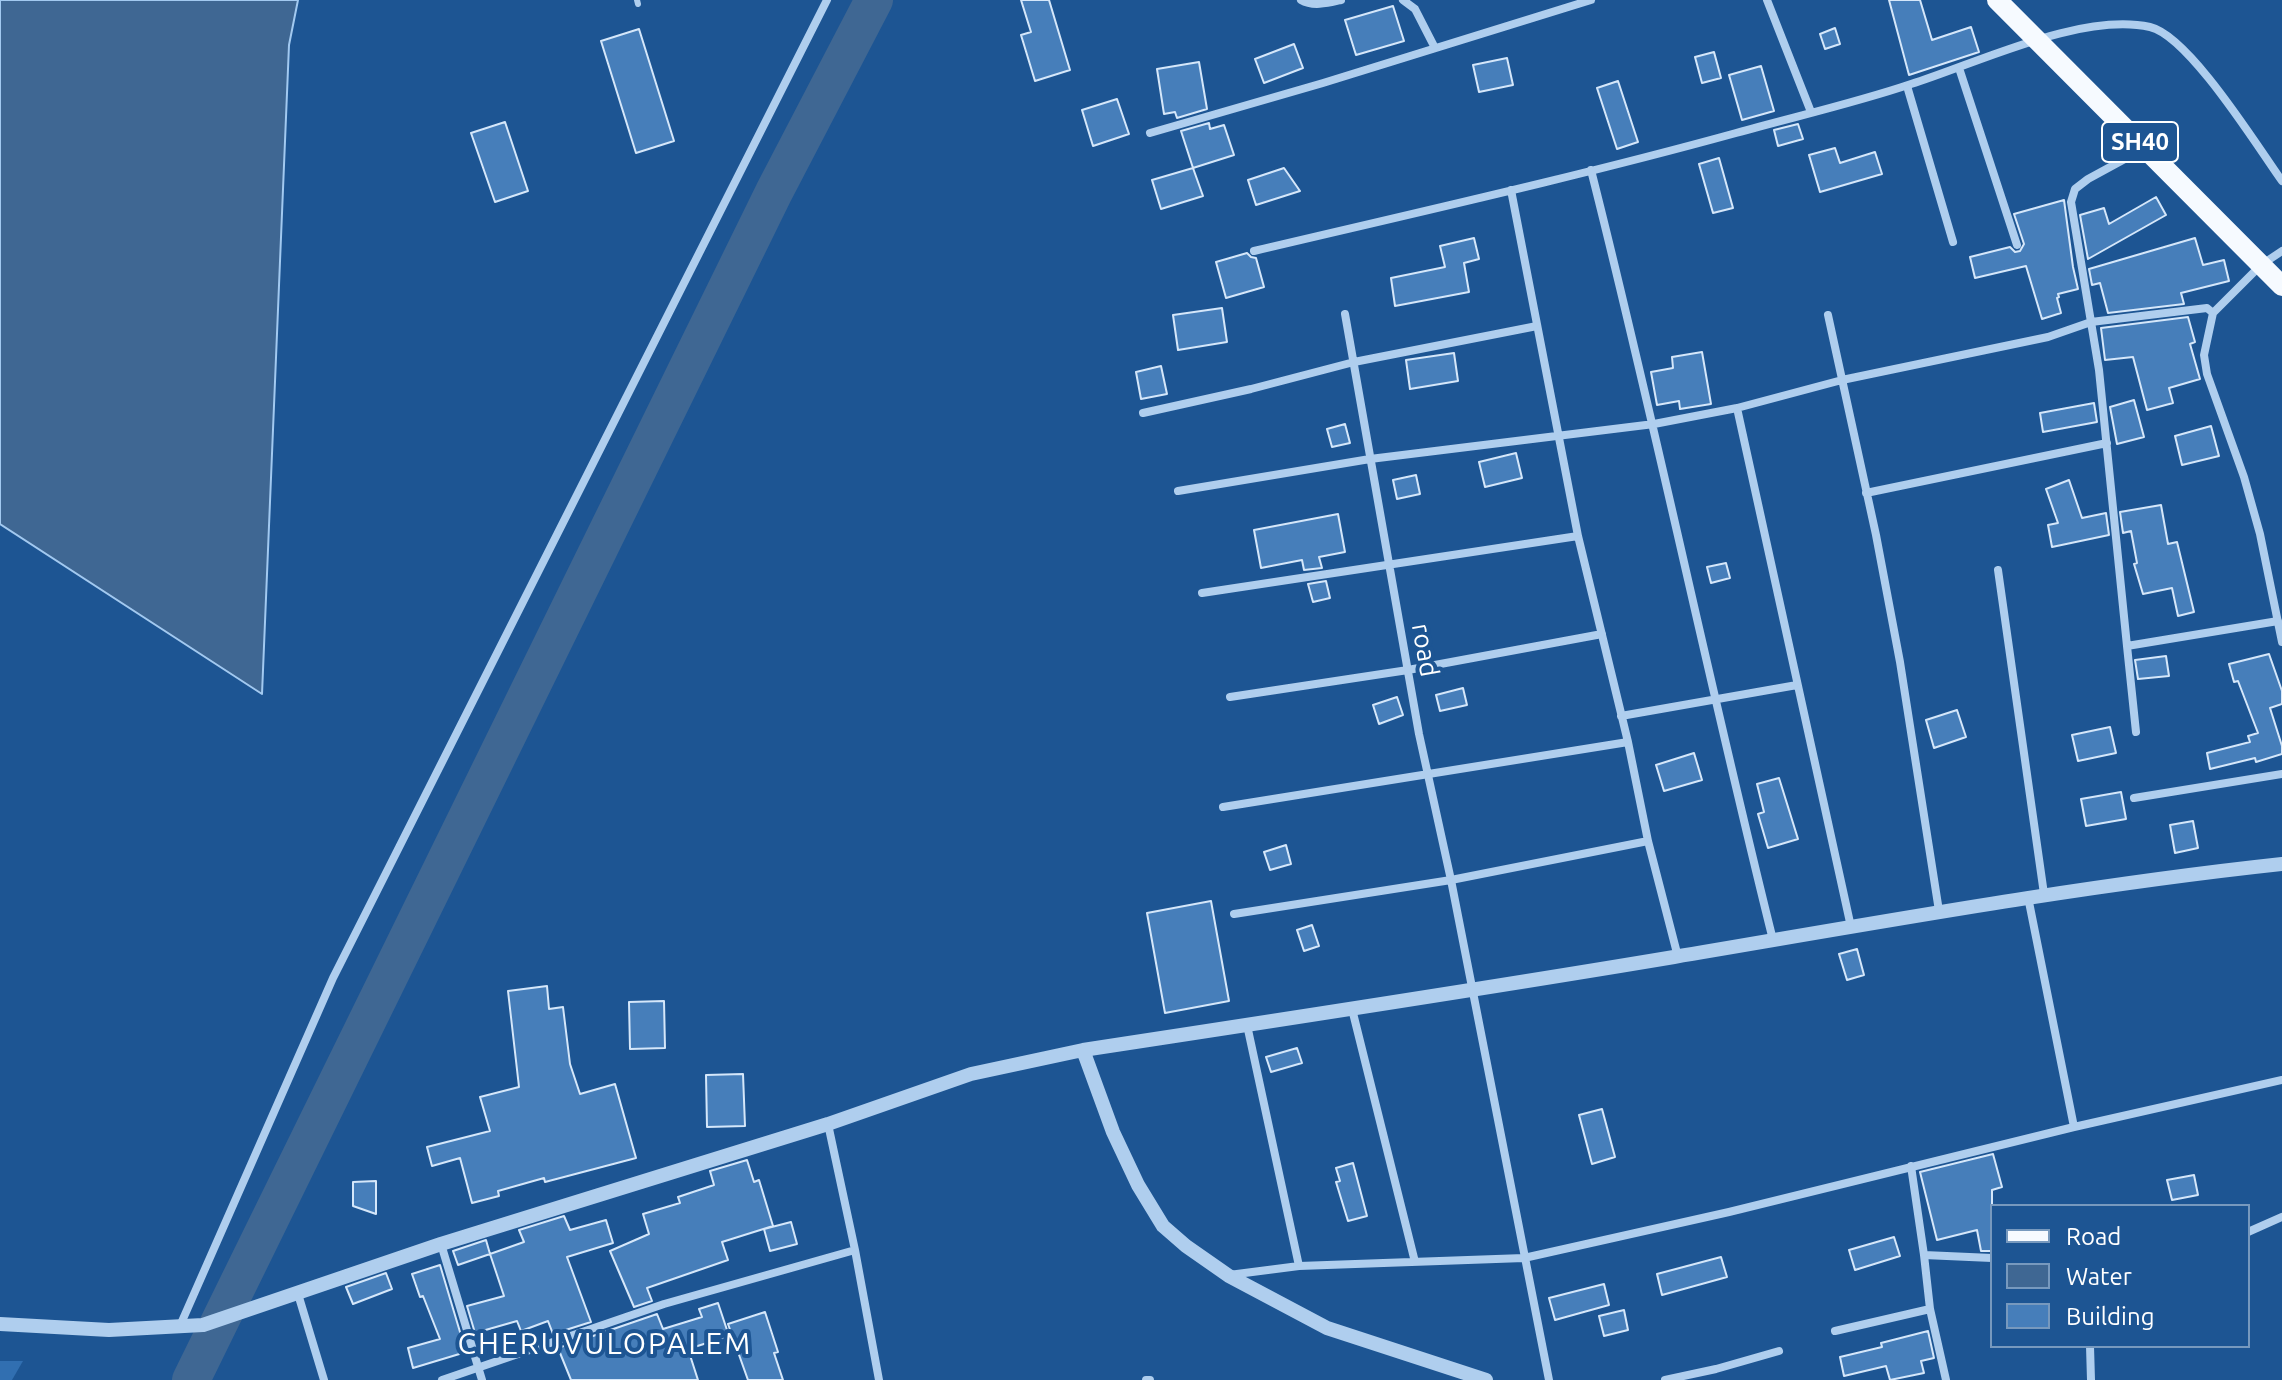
<!DOCTYPE html>
<style>
body{margin:0}
#map{position:relative;width:2282px;height:1380px;overflow:hidden;background:#1d5593;font-family:Ubuntu,sans-serif}
canvas{display:block}
.legend{position:absolute;left:1990px;top:1204px;width:260px;height:144px;box-sizing:border-box;background:#1d5593;border:2px solid #7799be;margin:0;padding:10px 14px;list-style:none;font-size:24px;color:#fff}
.legend li{display:flex;align-items:center;gap:16px;height:40px}
.legend b{width:40px;border:2px solid #7799be}
</style>
<div id="map">
<canvas width="2282" height="1380"></canvas>
<ul class="legend">
<li><b style="height:10px;background:#f6faff"></b>Road</li>
<li><b style="height:22px;background:#3f6793"></b>Water</li>
<li><b style="height:22px;background:#467eba"></b>Building</li>
</ul>
</div>
<script>
const ctx = document.querySelector('canvas').getContext('2d');
ctx.lineJoin = 'round';
function paint(path, color) { ctx.fillStyle = color; ctx.fill(path, 'evenodd'); }
function stroke(path, color, width, dash) { ctx.strokeStyle = color; ctx.lineWidth = width; ctx.lineCap = dash ? 'butt' : 'round'; ctx.setLineDash(dash || []); ctx.stroke(path); }
function label(font, color, halo, rows, align = 'center') {
  ctx.font = font + ' Ubuntu,sans-serif'; ctx.lineWidth = 8; ctx.setLineDash([]); ctx.textBaseline = 'middle'; ctx.strokeStyle = halo; ctx.fillStyle = color; for (const [text, x, y, turn = 0] of rows) {
    ctx.save(); ctx.translate(x, y); ctx.rotate((+turn || 0) * Math.PI / 180); ctx.textAlign = isNaN(turn) ? turn : align; if (halo) ctx.strokeText(text, 0, 0); ctx.fillText(text, 0, 0); ctx.restore();
  }
}
paint(new Path2D(`
 M0 1361H23L12 1380H0Z`), '#316fb1');
const water = new Path2D(`
 M0 0H298L289 45 262 694 0 524Z`);
paint(water, '#3f6793');
stroke(water, '#a2c9f0', 2);
stroke(new Path2D(`
 M191 1380 774 192 874 0`), '#3f6793', 38);
const building = new Path2D(`
 M1021 0H1049L1070 70 1035 81 1021 35 1031 32Z
 M1889 0H1920L1932 40 1971 27 1979 52 1909 75Z
 M1393 6 1404 41 1356 55 1345 20Z
 M1835 28 1840 44 1825 49 1820 34Z
 M639 29 674 141 636 153 601 41Z
 M1294 44 1303 68 1264 83 1255 59Z
 M1714 52 1721 78 1702 83 1695 57Z
 M1507 58 1513 85 1479 92 1473 65Z
 M1199 62 1207 109 1177 118 1175 112 1164 114 1157 69Z
 M1761 66 1774 111 1742 120 1729 75Z
 M1618 81 1638 142 1617 149 1597 88Z
 M1117 99 1129 134 1093 146 1082 110Z
 M505 122 528 191 495 202 471 133Z
 M1209 123 1210 129 1224 125 1234 155 1193 168 1181 131Z
 M1798 124 1803 139 1778 146 1774 130Z
 M1835 148 1840 163 1875 152 1882 174 1820 192 1809 155Z
 M1719 158 1733 208 1713 213 1699 164Z
 M1193 168 1203 196 1161 209 1152 180Z
 M1284 168 1300 191 1256 205 1248 180Z
 M2156 197 2166 215 2088 259 2080 215 2104 208 2109 224Z
 M2064 200 2073 267 2078 289 2058 294 2059 297 2057 298 2061 313 2042 319 2026 266 1975 278 1970 257 2010 247 2015 252 2020 251 2024 244 2014 214Z
 M1474 238 1479 259 1464 263 1469 292 1395 306 1391 278 1445 267 1440 246Z
 M2195 238 2203 265 2224 260 2229 281 2181 293 2184 304 2108 313 2100 283 2092 285 2089 269Z
 M1247 253 1251 257 1256 258 1264 287 1226 298 1216 262Z
 M1222 308 1227 342 1178 350 1173 315Z
 M2188 317 2195 342 2190 344 2200 379 2169 388 2173 403 2147 410 2133 357 2105 360 2101 328Z
 M1702 352 1711 404 1680 409 1679 401 1657 405 1651 372 1673 368 1672 357Z
 M1454 353 1458 381 1410 389 1406 360Z
 M1161 366 1167 394 1141 399 1136 372Z
 M2134 400 2144 437 2117 444 2110 407Z
 M2094 403 2097 422 2043 432 2040 413Z
 M1345 424 1350 443 1332 447 1327 429Z
 M2211 426 2219 456 2182 465 2175 436Z
 M1516 453 1522 478 1485 487 1479 462Z
 M1416 475 1420 494 1397 499 1393 480Z
 M2069 480 2082 518 2106 513 2109 535 2052 547 2048 525 2058 523 2046 489Z
 M2161 505 2168 544 2177 542 2194 612 2178 616 2172 588 2143 594 2134 564 2137 563 2131 531 2123 533 2120 512Z
 M1338 514 1345 552 1319 557 1322 568 1304 570 1302 560 1261 568 1254 530Z
 M1726 563 1730 578 1711 583 1707 567Z
 M1326 581 1330 598 1313 602 1308 584Z
 M2269 654 2282 691V704L2270 708 2282 746V754L2256 762 2255 758 2210 769 2207 753 2250 742 2248 736 2258 733 2238 681 2234 682 2229 664Z
 M2166 656 2169 676 2138 679 2135 660Z
 M1463 688 1467 705 1440 711 1436 695Z
 M1397 697 1403 715 1379 724 1373 705Z
 M1957 710 1966 737 1934 748 1926 720Z
 M2110 727 2116 753 2078 761 2072 735Z
 M1694 753 1702 780 1664 791 1656 765Z
 M1779 778 1798 839 1768 848 1758 814 1764 812 1757 784Z
 M2121 792 2126 819 2086 826 2081 799Z
 M2193 821 2198 848 2175 853 2170 825Z
 M1286 845 1291 864 1270 870 1264 852Z
 M1211 901 1229 1001 1165 1013 1147 913Z
 M1312 925 1319 946 1304 951 1297 930Z
 M1857 949 1864 975 1847 980 1839 954Z
 M547 986 549 1009 563 1007 570 1064 580 1094 615 1084 636 1158 545 1182 544 1178 498 1191 499 1196 472 1203 460 1158 432 1166 427 1147 490 1131 480 1097 519 1087 508 991Z
 M664 1001 665 1048 630 1049 629 1002Z
 M1297 1048 1302 1063 1271 1072 1266 1057Z
 M743 1074 745 1126 707 1127 706 1075Z
 M1602 1109 1615 1157 1592 1164 1579 1115Z
 M1993 1154 2002 1187 1992 1190V1251H1981L1977 1230 1937 1240 1920 1172Z
 M747 1160 754 1182 759 1180 773 1226 722 1242 728 1260 647 1288 652 1301 634 1307 610 1251 649 1234 643 1214 680 1203 678 1197 714 1185 710 1171Z
 M1353 1163 1367 1216 1348 1221 1336 1182 1340 1181 1336 1168Z
 M2194 1175 2198 1195 2172 1200 2167 1180Z
 M376 1181V1214L353 1206V1182Z
 M564 1216 570 1230 606 1220 613 1243 567 1257 591 1322 553 1334 548 1321 521 1331 517 1321 475 1333 467 1306 504 1296 490 1254 524 1242 519 1230Z
 M791 1222 797 1244 770 1251 764 1229Z
 M1894 1237 1900 1256 1855 1270 1849 1250Z
 M486 1240 490 1254 458 1265 453 1251Z
 M1721 1257 1727 1277 1662 1295 1657 1274Z
 M440 1265 466 1352 413 1368 408 1348 440 1339 423 1296 420 1297 412 1274Z
 M386 1273 392 1289 353 1304 346 1287Z
 M1604 1284 1609 1305 1555 1320 1549 1298Z
 M718 1303 729 1336 688 1349 698 1380H571L558 1348 657 1314 663 1329 702 1317 699 1309Z
 M1624 1310 1628 1330 1604 1336 1599 1316Z
 M765 1312 778 1352 774 1353 783 1380H748L728 1324Z
 M1928 1331 1934 1358 1921 1361 1924 1373 1890 1380 1886 1366 1844 1376 1840 1357 1882 1347 1881 1343Z`);
paint(building, '#467eba');
stroke(building, '#d5e7fa', 2);
stroke(new Path2D(`
 M637 0 638 4`), '#afceee', 6);
stroke(new Path2D(`
 M1301 0C1313 7 1328 3 1341 0
 M1403 0 1415 9 1435 48
 M1767 0 1811 112
 M1959 68 2017 245
 M1907 86 1953 242
 M1150 133 1323 83 1591 0
 M2145 148 2088 179 2075 189 2071 202 2099 370 2127 646 2278 621
 M1591 170C1656 426 1709 684 1773 940
 M1511 190 1578 536 1628 742 1648 841 1678 957
 M1254 251C1415 213 1576 177 1736 133 1793 117 1855 103 1911 84 1978 63 2081 12 2150 27 2189 36 2257 146 2282 181
 M2282 251 2261 265 2213 313 2204 355 2207 374 2244 477 2260 534 2282 642
 M1345 314 1419 734 1451 880 1549 1380
 M1828 315 1876 535 1900 662 1939 911
 M1737 408 1851 927
 M1143 413 1251 389 1354 362 1537 326
 M1178 491 1370 459 1654 424 1737 408 1842 380 2048 337 2091 322 2207 308 2213 313
 M1866 493 2107 443
 M1998 570 2044 894
 M1202 593 1578 536
 M2127 646 2136 732
 M1230 697 1408 670 1602 634
 M1621 716 1797 685
 M2134 798 2282 774
 M1223 807 1628 742
 M2028 897 2074 1127
 M1234 914 1451 880 1648 841
 M1352 1009 1415 1262
 M1247 1025 1299 1266
 M828 1124 855 1250 879 1380
 M1911 1166 1924 1255 1992 1258
 M2248 1232 2282 1217
 M441 1244 482 1380
 M1229 1275 1299 1266 1524 1258 1729 1212 2074 1127 2282 1080
 M298 1294 324 1380
 M1930 1309 1946 1380
 M179 1328 333 978 827 0
 M1835 1331 1930 1309 1924 1255
 M2090 1346 2091 1380
 M442 1380 664 1304 855 1250
 M1146 1380H1150
 M1665 1380 1716 1369 1779 1351`), '#afceee', 8);
stroke(new Path2D(`
 M1083 1050 1113 1132 1138 1185 1163 1226 1186 1246 1229 1276 1327 1328 1486 1380
 M0 1324 109 1330 203 1325 441 1244 828 1124 971 1074 1083 1050C1280 1020 1477 990 1674 957 1876 923 2078 886 2282 864`), '#afceee', 14);
stroke(new Path2D(`
 M1997 0 2282 286`), '#f6faff', 20);
for (const [x, y, w] of [
 [2140,142,76]
]) { const box = new Path2D(); box.roundRect(x - w / 2, y - 20, w, 40, 6); ctx.fillStyle = '#1d5593'; ctx.fill(box); stroke(box, '#fff', 2); }
label('bold 24px', '#fff', null, [
 ["SH40",2140,142]
]);
label('26px', '#fff', '#1d5593', [
 ["road",1425,650,80]
]);
ctx.letterSpacing = '2px';
label('30px', '#fff', '#1d5593', [
 ["CHERUVULOPALEM",605,1344]
]);
ctx.letterSpacing = '0px';
</script>
